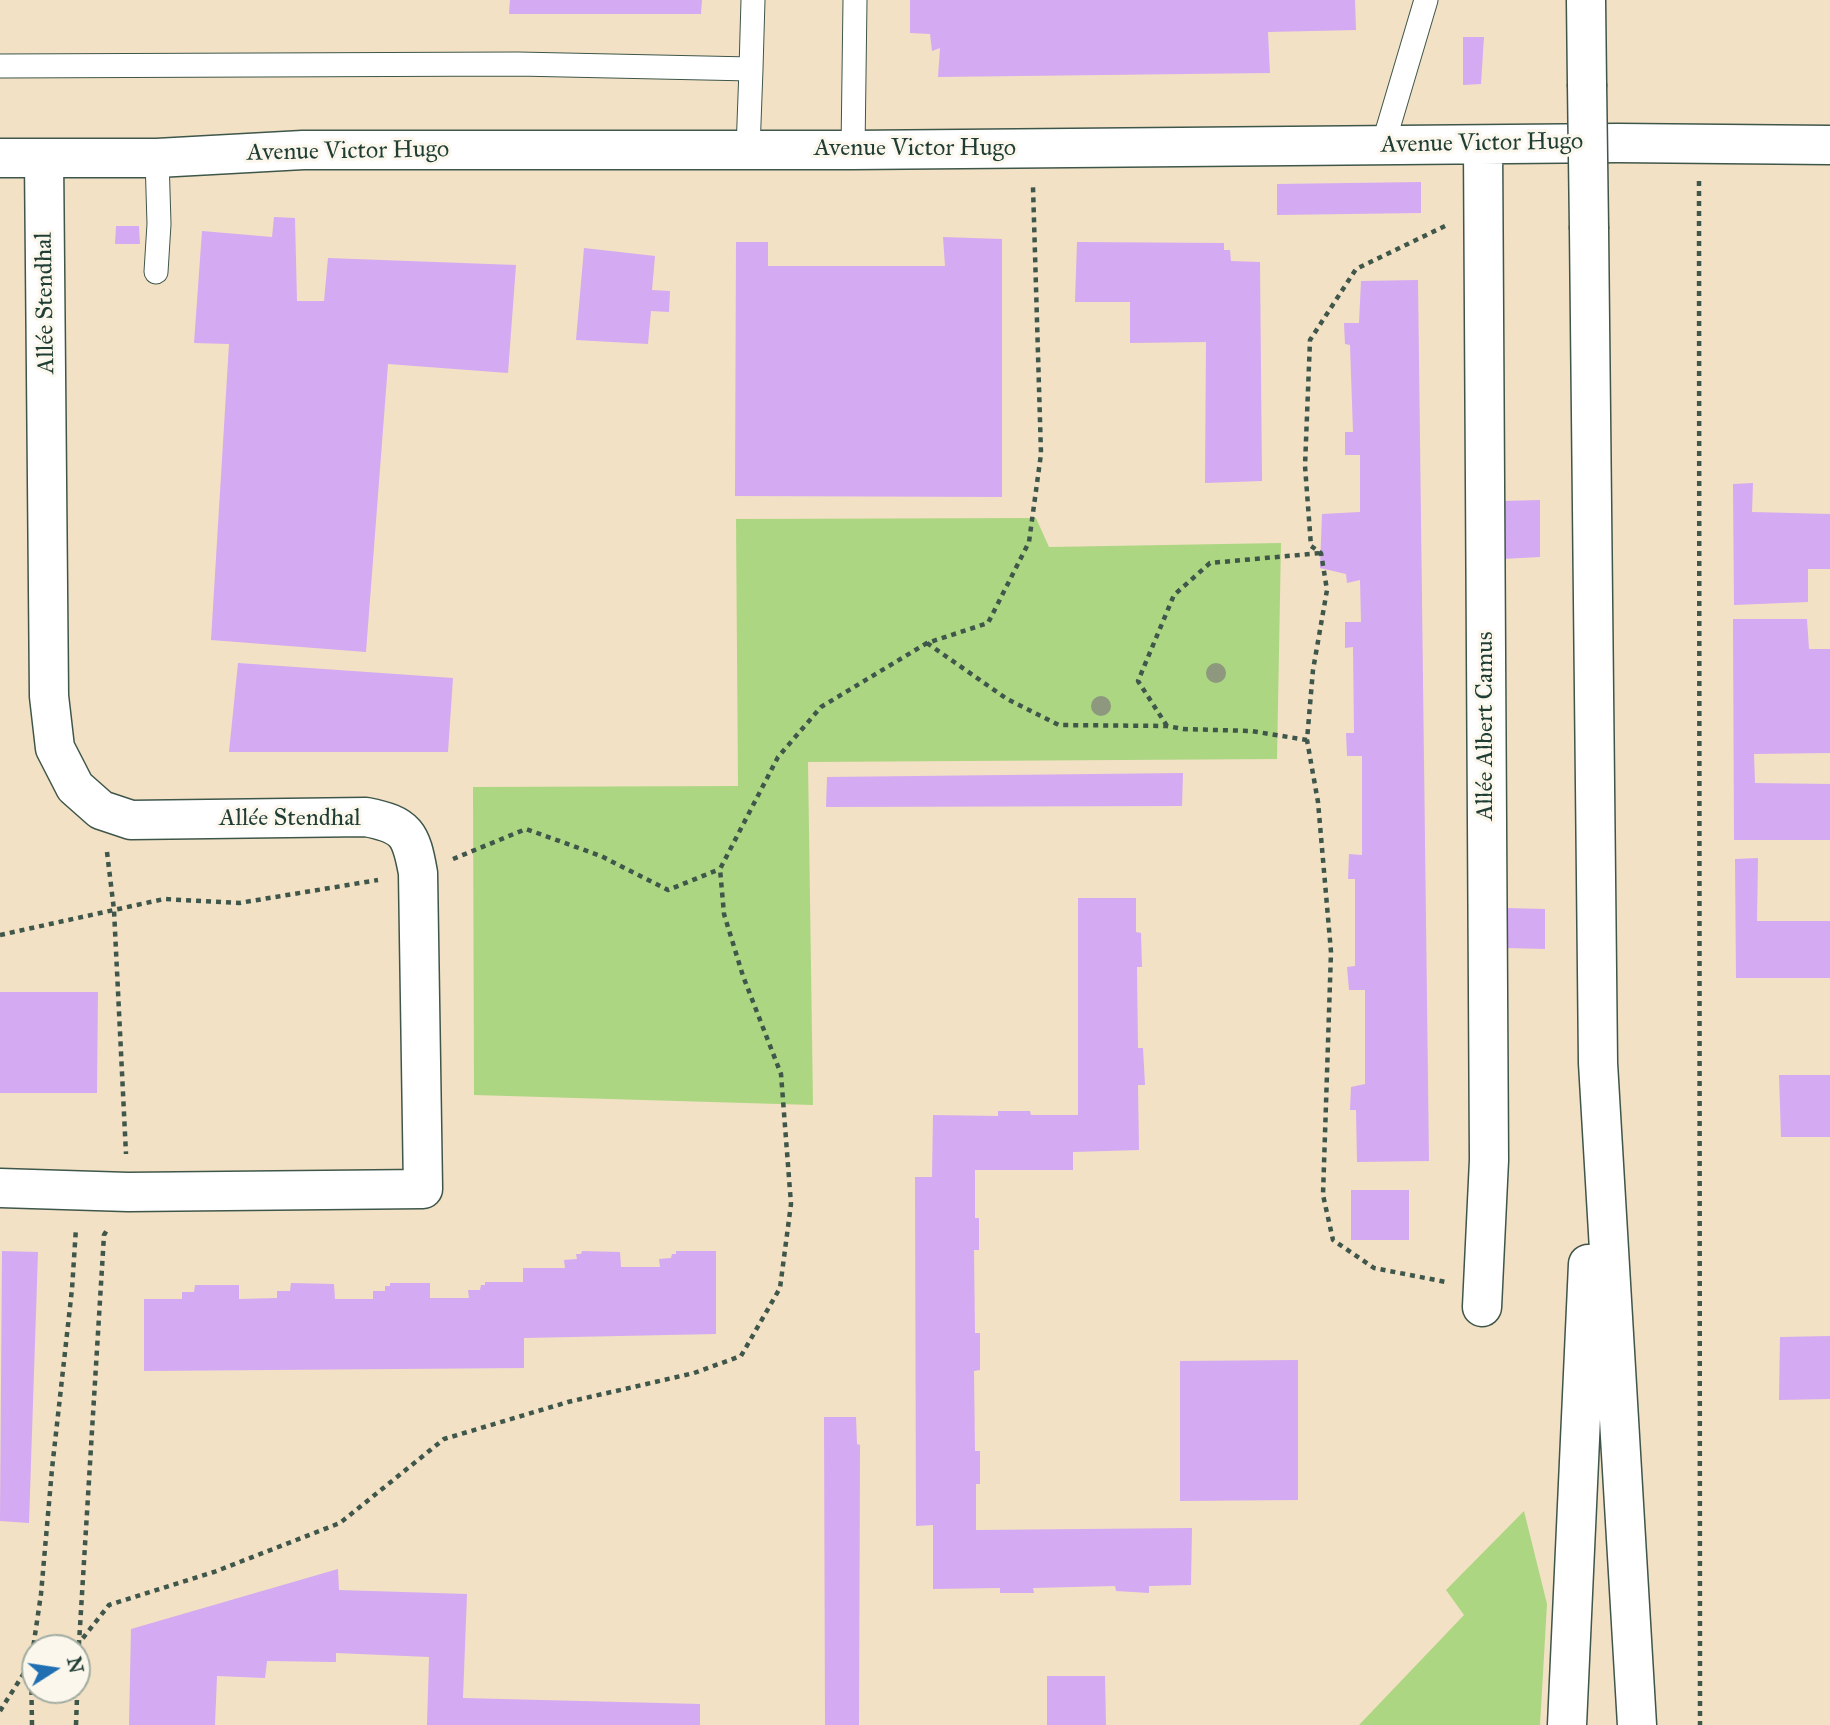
<!DOCTYPE html>
<meta charset="utf-8">
<style>
body{margin:0}
#map{position:relative;width:1830px;height:1725px;overflow:hidden;background:#f2e1c4;font-family:"IM FELL Great Primer",serif}
canvas{display:block}
.north{position:absolute;left:21px;top:1634px;width:70px;height:70px;box-sizing:border-box;background:#fbf7ec;border:2px solid #a3ada2;border-radius:50%;rotate:78deg;font-size:19px;font-weight:700;line-height:28px;text-align:center;color:#1f3d34}
.north::after{content:'';display:block;margin:auto;width:24px;height:32px;background:#1f6fb2;clip-path:polygon(50% 0,100% 100%,50% 72%,0 100%)}
</style>
<div id="map">
<canvas width="1830" height="1725"></canvas>
<div class="north">N</div>
</div>
<script>
const ctx = document.querySelector('canvas').getContext('2d');
ctx.lineJoin = 'round';
function paint(path, color) { ctx.fillStyle = color; ctx.fill(path, 'evenodd'); }
function stroke(path, color, width, dash) { ctx.strokeStyle = color; ctx.lineWidth = width; ctx.lineCap = dash ? 'butt' : 'round'; ctx.setLineDash(dash || []); ctx.stroke(path); }
function label(font, color, halo, rows, align = 'center') {
  ctx.font = font + ' "IM FELL Great Primer",serif'; ctx.lineWidth = 6; ctx.setLineDash([]); ctx.textBaseline = 'middle'; ctx.strokeStyle = halo; ctx.fillStyle = color; for (const [text, x, y, turn = 0] of rows) {
    ctx.save(); ctx.translate(x, y); ctx.rotate((+turn || 0) * Math.PI / 180); ctx.textAlign = isNaN(turn) ? turn : align; if (halo) ctx.strokeText(text, 0, 0); ctx.fillText(text, 0, 0); ctx.restore();
  }
}
paint(new Path2D(`
 M1036 518 1049 547 1281 543 1277 759 808 762 813 1105 474 1095 473 787 738 786 736 519Z
 M1524 1511 1547 1604 1540 1725H1359L1464 1615 1446 1590Z`), '#add682');
paint(new Path2D(`
 M510 0H702L701 14H509Z
 M910 0H1355L1356 30 1268 32 1270 73 938 77 940 48 932 51 930 34 910 33Z
 M1463 37H1484L1481 84 1463 85Z
 M1421 182V213L1277 215V184Z
 M274 217 295 218 297 301H324L328 258 516 265 508 373 388 364 366 652 211 640 229 344 194 343 202 231 272 237Z
 M116 226H139L140 244H115Z
 M943 237 1002 239V497L735 496 736 242H768V266H945Z
 M1077 242 1224 243V250H1230L1231 261 1260 262 1262 481 1205 483 1206 342 1130 343V302H1075Z
 M584 248 655 256 652 290 670 291 669 312 651 311 648 344 576 340Z
 M1418 280 1429 1161 1357 1162 1356 1110H1350L1351 1087 1365 1084V990H1349L1347 967 1355 966V879H1348L1349 854 1362 855V756H1347L1346 733H1354L1353 647 1345 648V622H1361L1360 580 1347 583 1346 574 1320 568 1322 514 1360 512V455H1345V432H1353L1350 345 1345 344 1344 323H1359L1361 281Z
 M1753 483 1752 512 1830 514V569H1808V602L1734 605 1733 484Z
 M1540 500V557L1502 559V501Z
 M1733 619H1807L1809 649H1830V753L1754 754 1755 783 1830 784V840H1734Z
 M238 663 453 678 448 752H229Z
 M1183 773 1182 806 826 807 827 777Z
 M1758 858 1757 921H1830V978H1736L1735 859Z
 M1078 898H1136V932L1141 933 1142 967H1137L1138 1048H1143L1145 1085H1138L1139 1150 1073 1152V1170H975V1218H979V1250H974L975 1333H980V1370L974 1371 975 1451H980V1484H976V1530L1192 1528 1191 1585 1149 1586V1593L1116 1591 1115 1586 1033 1588 1034 1593H1000V1588L933 1589V1525L916 1526 915 1177H932L933 1115 998 1116V1111H1030L1031 1115H1078Z
 M1506 908 1545 909V949L1506 948Z
 M0 992H98L97 1093H0Z
 M1779 1075H1830V1137H1781Z
 M1351 1190H1409V1240H1351Z
 M2 1251 38 1252 29 1523 0 1521Z
 M582 1251 620 1252 621 1267H660L659 1259 671 1258 672 1254H676V1251H716V1334L524 1338V1368L144 1371V1299H182V1292H194L195 1285H239V1299L277 1298V1291H290L291 1283 334 1284 335 1299H373V1291H385V1286H390V1283H430V1298H469L468 1290H480L481 1285H485V1282H523V1268H565L564 1260 577 1259 576 1254H581Z
 M1830 1336V1399L1779 1400 1780 1337Z
 M1298 1360V1500L1180 1501V1361Z
 M824 1417H856L857 1444 860 1445 859 1725H825Z
 M338 1569 339 1590 467 1594 463 1698 700 1704V1725H427L429 1657 336 1653V1662L267 1661 265 1678 217 1676 215 1725H129L131 1629Z
 M1047 1676H1105L1106 1725H1047Z`), '#d4aaf2');
const service = new Path2D(`
 M0 66 518 64 751 69 748 150
 M751 69 753 0
 M1383 145 1426 0
 M853 150 855 0
 M156 272 159 224 157 158`);
const minor = new Path2D(`
 M0 158H157L303 150H853L1618 143 1830 145
 M0 1188 128 1192 423 1189 418 873C411 834 407 825 366 817L131 820 101 810 75 787 55 748 49 696 44 158
 M1482 1307 1489 1160 1483 145`);
const secondary = new Path2D(`
 M1586 0 1587 84
 M1589 229 1598 1063 1637 1725
 M1567 1725 1588 1264`);
stroke(service, '#3f564a', 25);
stroke(minor, '#3f564a', 41);
stroke(secondary, '#3f564a', 41);
stroke(new Path2D(`
 M1699 181 1700 1725
 M1445 226 1356 269 1310 340 1305 466 1311 546 1321 553 1327 590 1313 670 1307 740 1318 802 1331 952 1323 1195 1333 1240 1374 1268 1446 1282
 M927 643 1007 699 1059 725 1167 726 1183 729 1251 731 1307 740
 M1167 726 1138 681 1174 595 1210 563 1321 553
 M107 852 114 910 126 1154
 M453 859 526 829 601 856 668 890 720 869
 M0 935 164 899 239 903 378 880
 M66 1648 79 1643 109 1605 214 1572 340 1523 444 1439 568 1402 694 1373 741 1356 780 1288 791 1204 781 1074 743 976 724 914 720 869 778 757 821 707 927 643 988 623 1029 542 1041 454 1033 187
 M0 1711 31 1662 35 1661
 M32 1725 31 1662 41 1594 52 1469 72 1289 76 1228
 M76 1725 79 1643 104 1235 107 1230`), '#3f564a', 4.5, [5, 5]);
stroke(service, '#fff', 23);
stroke(minor, '#fff', 38);
stroke(secondary, '#fff', 38);
const secondaryBridge = new Path2D(`
 M1587 84 1589 229`);
stroke(secondaryBridge, '#3f564a', 41, []);
stroke(secondaryBridge, '#fff', 38);
ctx.fillStyle = '#8d987e';
for (const [x, y] of [
 [1216,673],
 [1101,706]
]) { ctx.beginPath(); ctx.arc(x, y, 10, 0, 2 * Math.PI); ctx.fill(); }
label('24px', '#1f3d34', '#fbf7ec', [
 ["Avenue Victor Hugo",1482,144,-1],
 ["Avenue Victor Hugo",915,149],
 ["Avenue Victor Hugo",348,152,-1],
 ["Allée Stendhal",46,303,-91],
 ["Allée Albert Camus",1486,726,-90],
 ["Allée Stendhal",290,819]
]);
</script>
